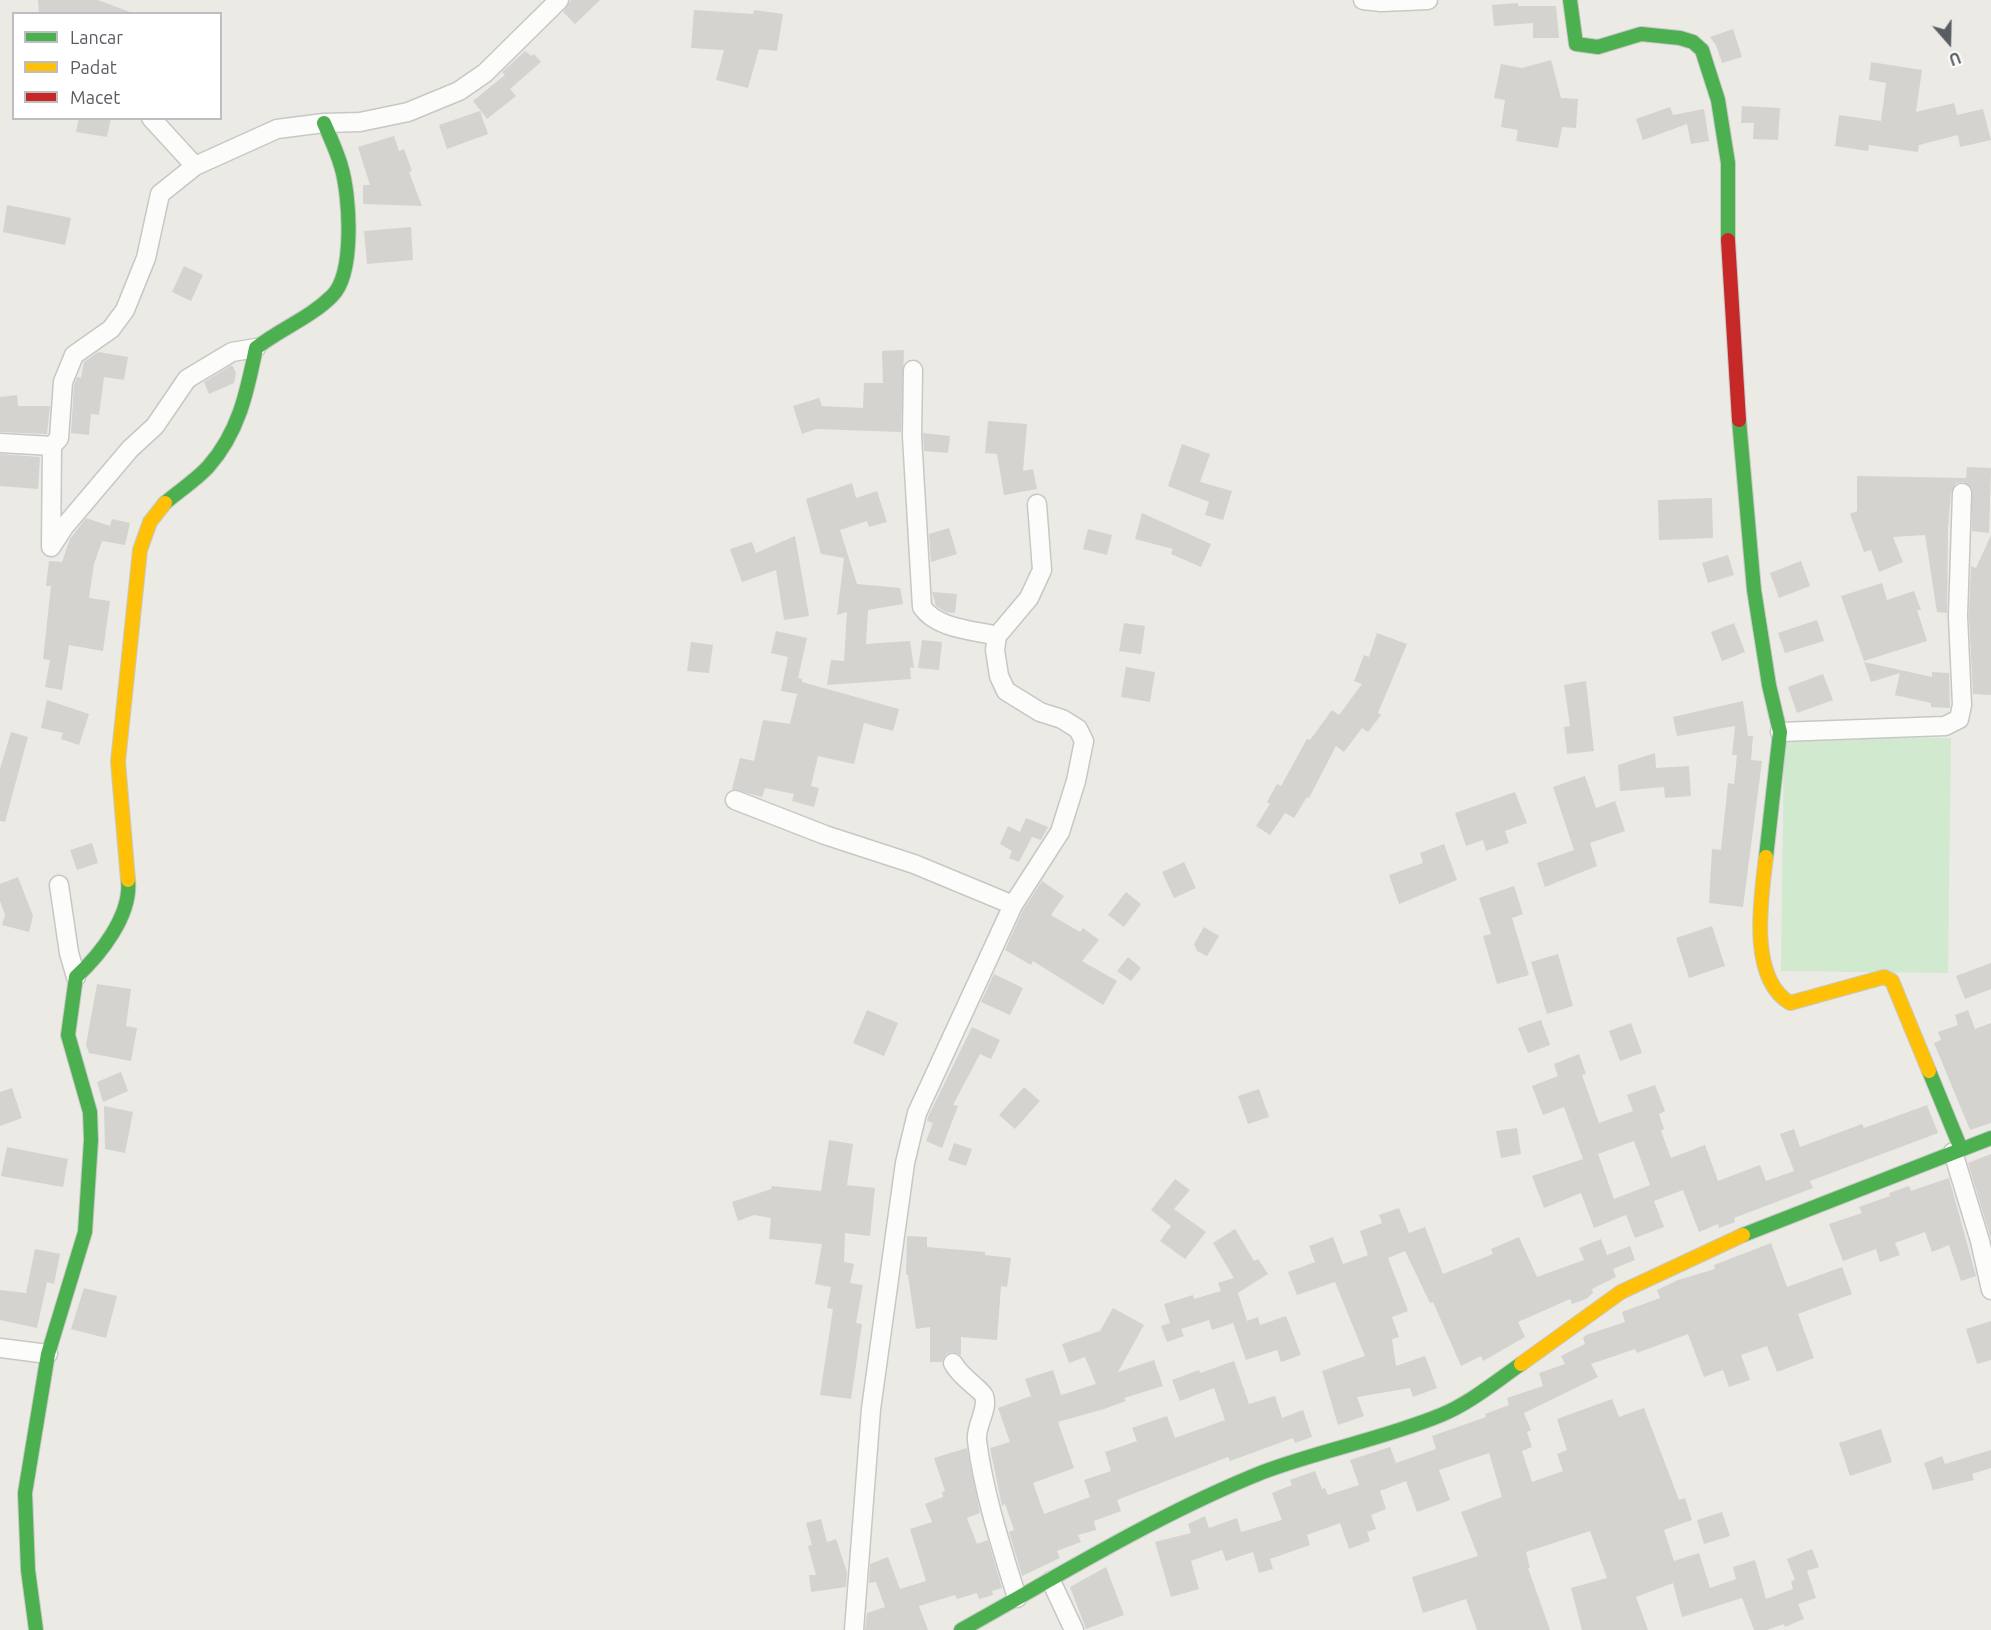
<!DOCTYPE html>
<style>
body{margin:0}
#map{position:relative;width:1991px;height:1630px;overflow:hidden;background:#ebeae4;font-family:Ubuntu,sans-serif}
canvas{display:block}
.legend{position:absolute;left:12px;top:12px;width:210px;height:108px;box-sizing:border-box;background:#fff;border:2px solid #bdbec1;margin:0;padding:8px 10px;list-style:none;font-size:18px;color:#595d63}
.legend li{display:flex;align-items:center;gap:12px;height:30px}
.legend b{width:30px;border:2px solid #bdbec1}
.north{position:absolute;left:1919px;top:12px;width:60px;height:60px;-webkit-text-stroke:4px #fff;paint-order:stroke;rotate:160deg;font-size:16px;font-weight:700;line-height:24px;text-align:center;color:#595d63}
.north::after{content:'';display:block;margin:auto;width:21px;height:27px;background:#595d63;clip-path:polygon(50% 0,100% 100%,50% 72%,0 100%)}
</style>
<div id="map">
<canvas width="1991" height="1630"></canvas>
<ul class="legend">
<li><b style="height:8px;background:#4caf50"></b>Lancar</li>
<li><b style="height:8px;background:#ffc107"></b>Padat</li>
<li><b style="height:8px;background:#c62828"></b>Macet</li>
</ul>
<div class="north">U</div>
</div>
<script>
const ctx = document.querySelector('canvas').getContext('2d');
ctx.lineJoin = 'round';
function paint(path, color) { ctx.fillStyle = color; ctx.fill(path, 'evenodd'); }
function stroke(path, color, width, dash) { ctx.strokeStyle = color; ctx.lineWidth = width; ctx.lineCap = dash ? 'butt' : 'round'; ctx.setLineDash(dash || []); ctx.stroke(path); }
paint(new Path2D(`
 M1784 737 1951 738 1948 973 1781 971Z`), '#d1e9cf');
paint(new Path2D(`
 M38 0H98L130 12 39 14Z
 M571 0H600L575 24 563 12Z
 M1518 3V6H1556L1559 38H1533V23L1494 26 1492 5Z
 M694 10 753 14 754 10 783 14 777 51 759 49 748 88 716 80 724 50 691 48Z
 M1733 29 1742 57 1722 63 1716 45 1710 37Z
 M525 51 531 56 534 54 541 62 510 89 516 96 487 119 473 101 505 75 502 72Z
 M1551 60 1561 98 1578 99 1576 128 1562 127 1558 148 1516 141 1518 130 1501 127 1505 100 1494 98 1501 64 1522 68Z
 M1871 62 1922 70 1916 112 1954 103 1957 115 1983 109 1991 140 1960 147 1958 135 1919 145 1918 152 1869 145 1868 151 1835 146 1839 115 1881 121 1886 83 1869 80Z
 M1742 106 1780 108 1778 140 1753 139 1754 123H1741Z
 M1670 107 1673 115 1704 109 1709 141 1691 144 1687 124 1643 140 1636 119Z
 M480 111 488 134 447 149 439 125Z
 M79 118H111L107 137 76 132Z
 M394 136 399 151 404 149 412 171 409 172 422 206 363 204V185H370L358 147Z
 M7 205 71 218 65 245 3 232Z
 M411 227 413 260 367 264 364 231Z
 M184 266 203 275 191 301 172 292Z
 M904 350 901 432 816 429 802 434 793 406 819 398 822 406 863 408 864 383H883L882 351Z
 M98 352 128 357 124 380 104 377 99 415 91 414 89 435 71 433 74 385 77 377 81 378 84 362Z
 M232 365 236 373 234 383 209 394 204 382Z
 M17 395 18 406H50L47 434 0 432V397Z
 M988 421 1027 424 1023 471 1033 469 1037 489 1004 495 997 454 985 453Z
 M923 433 950 436 948 453 924 451Z
 M1182 444 1210 454 1200 482 1232 491 1223 520 1205 515 1209 502 1168 486Z
 M0 454 40 457 38 489 0 486Z
 M1967 467 1991 468 1989 533 1972 531V488L1963 482 1956 483 1951 492 1948 528 1947 613 1937 612 1925 535 1893 537 1903 562 1879 572 1871 550 1864 552 1850 514 1857 511V476L1966 478Z
 M852 483 856 498 877 491 887 522 869 527 867 521 840 530 857 584 900 588 903 604 868 610 866 644 910 641 914 668 910 667 911 679 827 685 831 660 844 661 847 612 837 615 844 558 821 554 806 499Z
 M1712 498 1713 538 1659 540 1658 500Z
 M1142 513 1211 544 1201 567 1171 554 1173 549 1135 539Z
 M86 518 110 526 112 519 130 523 125 545 102 541 94 564 89 598 110 601 103 651 69 645 62 690 45 687 50 660 43 659 51 586H46L49 561 62 562 70 539Z
 M949 528 957 554 931 562 929 534Z
 M1088 529 1112 535 1107 555 1083 549Z
 M1991 535V695L1973 694 1969 616 1971 566 1976 568Z
 M795 536 809 616 784 620 776 570 742 582 730 549 752 542 756 553Z
 M1728 555 1734 575 1708 583 1702 563Z
 M1801 561 1810 586 1779 598 1770 573Z
 M1882 583 1887 600 1914 591 1921 610H1917L1927 641 1864 661 1841 596Z
 M932 592 957 594 955 613 946 612 936 606Z
 M1817 620 1824 641 1785 653 1778 633Z
 M1124 623 1145 626 1141 654 1119 651Z
 M1734 623 1745 652 1722 661 1711 632Z
 M776 631 807 638 798 678 802 679V682L899 709 893 731 864 723 854 764 818 756 811 786 819 788 814 807 792 801 794 794 765 788 762 797 732 789 740 758 754 761 763 720 790 724 797 694 781 691 788 657 771 653Z
 M1377 633 1407 644 1378 713 1381 715 1368 732 1362 728 1344 752 1336 746 1309 798 1307 797 1294 818 1285 813 1270 835 1256 826 1270 804 1267 802 1277 784 1281 786 1307 739 1310 740 1332 710 1339 715 1362 684 1354 681 1364 655 1369 657Z
 M922 640 942 642 939 670 918 668Z
 M691 642 713 645 709 673 687 671Z
 M1864 662 1932 677V672L1949 673 1950 708 1931 707V703L1895 695 1900 673 1871 682Z
 M1126 667 1155 672 1150 702 1121 697Z
 M1823 674 1833 700 1797 713 1788 687Z
 M1586 681 1594 751 1567 754 1564 727 1570 726 1564 685Z
 M47 700 89 714 79 745 61 739 63 733 41 728Z
 M1743 701 1748 736H1753L1751 760 1762 761 1743 907 1709 903 1712 849 1721 850 1728 783 1734 784 1737 755H1732L1735 726 1677 736 1673 717Z
 M11 732 28 737 5 822 0 821V769Z
 M1655 753 1656 768 1689 766 1691 796 1665 798 1664 787 1620 791 1618 765Z
 M1585 776 1596 808 1615 801 1625 831 1590 843 1597 866 1545 887 1537 863 1574 850 1553 787Z
 M1515 792 1527 823 1505 831 1509 843 1486 851 1483 840 1466 846 1455 813Z
 M1026 818 1048 827 1041 840 1032 837 1019 862 1009 858 1012 851 1000 844 1008 826 1020 832Z
 M92 843 98 863 77 870 70 850Z
 M1444 844 1457 880 1399 904 1389 875 1423 863 1420 853Z
 M1184 862 1196 888 1174 898 1162 872Z
 M18 877 33 916 29 932 2 925 5 915 0 901V884Z
 M1042 881 1064 896 1051 915 1080 932 1083 928 1099 940 1082 961 1117 981 1103 1005 1033 961 1031 965 1005 950 1023 910Z
 M1514 886 1523 914 1512 918 1529 975 1497 984 1483 936 1491 934 1479 898Z
 M1126 892 1141 904 1124 927 1108 915Z
 M1712 926 1725 966 1689 978 1676 938Z
 M1204 927 1219 936 1207 956 1197 951 1194 944Z
 M1558 954 1573 1006 1547 1014 1531 962Z
 M1128 957 1141 968 1131 981 1117 971Z
 M1991 963V989L1965 999 1956 976Z
 M994 974 1023 988 1010 1015 981 1002Z
 M97 984 131 989 126 1026 137 1028 131 1061 89 1053 86 1045Z
 M867 1010 898 1023 884 1056 853 1043Z
 M1968 1010 1975 1029 1991 1023V1123L1970 1130 1934 1043 1941 1040 1938 1032 1958 1025 1955 1015Z
 M1541 1020 1550 1045 1528 1053 1518 1028Z
 M1631 1023 1642 1053 1620 1061 1609 1031Z
 M972 1027 1000 1040 991 1059 980 1054 953 1105 958 1106 942 1148 926 1141 933 1123 927 1121 928 1117Z
 M1579 1054 1586 1074 1582 1075 1599 1123 1633 1111 1627 1095 1655 1085 1665 1111 1659 1114 1664 1129 1661 1131 1671 1158 1705 1145 1718 1181 1760 1165 1766 1181 1794 1171 1780 1134 1794 1129 1800 1147 1862 1124 1864 1128 1927 1105 1938 1133 1810 1181 1813 1188 1734 1218 1735 1222 1719 1228 1718 1224 1699 1232 1683 1190 1654 1201 1664 1227 1635 1238 1626 1215 1594 1228 1581 1193 1544 1208 1532 1176 1583 1159 1564 1107 1543 1115 1532 1086 1558 1076 1554 1064ZM1634 1141 1650 1185 1614 1199 1598 1154Z
 M121 1072 128 1091 103 1102 97 1082Z
 M1024 1087 1040 1101 1015 1129 999 1115Z
 M12 1088 22 1118 0 1126V1092Z
 M1259 1089 1269 1117 1248 1124 1238 1096Z
 M104 1106 133 1112 125 1153 105 1149Z
 M1517 1128 1521 1154 1501 1158 1496 1131Z
 M829 1140 853 1144 847 1185 875 1188 870 1236 845 1233 844 1262 854 1264 850 1283 863 1285 856 1323 862 1324 851 1399 820 1395 833 1309 827 1308 831 1287 815 1284 822 1244 769 1239 771 1218 754 1215 738 1221 732 1202 771 1189 772 1186 821 1191Z
 M954 1143 972 1149 966 1166 948 1160Z
 M7 1147 68 1159 63 1187 1 1176Z
 M1991 1154V1239L1968 1163Z
 M1949 1178 1976 1276 1961 1281 1949 1245 1932 1252 1925 1232 1895 1243 1900 1255 1880 1262 1876 1249 1843 1261 1829 1224 1862 1213 1859 1207 1890 1196 1889 1193 1909 1186 1911 1191Z
 M1175 1179 1190 1190 1174 1209 1206 1232 1185 1259 1160 1241 1171 1226 1151 1210Z
 M1399 1208 1409 1233 1425 1227 1443 1274 1493 1254 1491 1249 1519 1237 1537 1277 1584 1260 1579 1248 1601 1239 1607 1255 1630 1246 1635 1260 1613 1269 1616 1277 1592 1289 1593 1293 1586 1299 1572 1304 1570 1299 1518 1322 1525 1337 1483 1361 1481 1356 1461 1366 1433 1302 1430 1303 1405 1251 1388 1258 1408 1311 1392 1317 1399 1337 1392 1339 1396 1366 1425 1356 1437 1388 1413 1397 1410 1388 1357 1397 1364 1416 1338 1425 1322 1371 1365 1356 1335 1282 1297 1295 1288 1272 1315 1262 1309 1246 1333 1237 1343 1264 1368 1255 1360 1231 1382 1223 1379 1215Z
 M1235 1229 1254 1261 1258 1259 1268 1274 1238 1293 1247 1321 1258 1317 1260 1325 1286 1316 1301 1355 1281 1362 1277 1350 1246 1360 1233 1323 1212 1330 1209 1320 1181 1329 1184 1336 1167 1342 1161 1326 1170 1323 1164 1304 1193 1295 1194 1299 1221 1291 1218 1283 1234 1278 1213 1243Z
 M907 1236 927 1237V1247L985 1252V1255L1011 1258 1007 1287 1001 1286 997 1340 961 1337V1355L952 1352 946 1354 942 1362H930V1327L916 1329 908 1275H906Z
 M1771 1243 1787 1287 1842 1267 1852 1294 1798 1314 1814 1358 1777 1372 1767 1346 1741 1355 1750 1380 1729 1387 1723 1370 1704 1377 1688 1334 1637 1353 1635 1349 1591 1364 1598 1377 1524 1413 1531 1430 1527 1432 1532 1447 1522 1451 1532 1482 1563 1471 1557 1454 1567 1450 1557 1419 1612 1399 1619 1417 1644 1408 1679 1500 1685 1498 1692 1520 1664 1530 1674 1561 1699 1553 1710 1588 1736 1579 1733 1567 1755 1560 1766 1599 1793 1589 1791 1581 1795 1580 1787 1559 1812 1549 1819 1567 1807 1571 1816 1598 1798 1604 1804 1619 1785 1627 1784 1624 1767 1630H1754L1742 1598 1682 1617 1673 1583 1636 1597 1648 1630H1582L1571 1588 1607 1578 1590 1531 1526 1552 1530 1568H1528L1550 1630H1477L1466 1599 1423 1613 1412 1577 1478 1556 1461 1512 1502 1497 1489 1453 1439 1470 1450 1500 1417 1512 1406 1481 1380 1491 1386 1509 1371 1515 1376 1529 1367 1532 1370 1541 1349 1549 1340 1523 1307 1535 1310 1545 1270 1559 1273 1569 1259 1573 1253 1552 1226 1561 1222 1550 1191 1561 1199 1589 1171 1597 1155 1542 1191 1533 1188 1524 1205 1516 1209 1528 1237 1518 1241 1532 1282 1520 1272 1493 1292 1485 1290 1480 1315 1471 1322 1489 1325 1488 1328 1495 1359 1485 1350 1460 1390 1447 1396 1463 1436 1449 1432 1436 1486 1417 1485 1414 1509 1405 1507 1398 1543 1386 1539 1373 1565 1364 1561 1356 1585 1344 1583 1338 1586 1335 1625 1322 1622 1312 1660 1298 1657 1290 1678 1280 1715 1269 1714 1265Z
 M35 1249 60 1254 54 1284 47 1282 37 1328 0 1320V1290L26 1293Z
 M84 1288 117 1296 106 1338 71 1329Z
 M1113 1308 1144 1325 1118 1372 1154 1360 1163 1386 1124 1398 1126 1401 1104 1409 1058 1422 1074 1468 1033 1483 1044 1514 1090 1497 1084 1480 1111 1471 1105 1452 1137 1441 1132 1428 1167 1416 1175 1438 1225 1420 1214 1388 1180 1401 1172 1380 1199 1370 1200 1373 1234 1361 1249 1404 1275 1396 1282 1418 1303 1410 1312 1437 1295 1443 1293 1438 1230 1461 1228 1457 1117 1500 1121 1511 1094 1521 1096 1530 1078 1535 1081 1542 1057 1551 1060 1558 1022 1576 1009 1532 1014 1530 1005 1504 1002 1506 990 1448 1010 1442 998 1408 1031 1396 1025 1379 1053 1370 1061 1395 1096 1384 1085 1357 1069 1363 1062 1344 1100 1331Z
 M1991 1321V1360L1977 1364 1966 1329Z
 M1881 1429 1892 1462 1850 1476 1839 1443Z
 M967 1448 980 1513 967 1518 977 1544 988 1540 1002 1588 992 1591 993 1595 979 1599 977 1593 957 1599 955 1595 919 1606 928 1630H865L867 1613 885 1607 876 1582 869 1583 870 1564 888 1557 900 1589 926 1581 910 1529 932 1522 925 1504 943 1497 942 1492 945 1491 934 1458Z
 M1991 1450V1468L1972 1474 1974 1480 1933 1490 1924 1463 1942 1456 1945 1464Z
 M1722 1512 1730 1536 1704 1544 1697 1520Z
 M821 1519 827 1542 836 1539 847 1572 846 1587 811 1592 809 1575H816L808 1546 812 1545 806 1523Z
 M1106 1567 1124 1615 1086 1629 1070 1587Z`), '#d4d3cf');
const street = new Path2D(`
 M1363 0 1381 2 1428 0
 M151 118 195 166
 M913 370 912 436 922 607C937 629 973 630 997 636
 M0 443 52 446 59 438 63 382 74 355 111 329 125 310 146 258 160 194 195 166 277 129 324 123 360 122 408 112 459 91 485 73 559 0
 M52 446 51 547 64 527 130 449 155 426 187 379 232 352 256 348
 M1780 732 1945 726 1959 719 1962 705 1958 616 1962 493
 M735 800 825 835 914 864 1013 905
 M59 885 69 953 76 977
 M1953 1152 1980 1241 1991 1290
 M0 1348 48 1354
 M953 1363C961 1378 982 1390 984 1396 989 1409 975 1426 977 1441 984 1494 1001 1546 1017 1598
 M1051 1581 1074 1630
 M854 1630 871 1409 905 1163 917 1113 1013 905 1060 832 1076 781 1084 741 1078 729 1062 719 1040 712 1006 691 999 676 995 650 997 636 1029 598 1042 570 1037 504`);
const fast = new Path2D(`
 M1570 0 1576 44 1598 47 1641 34 1680 38 1693 42 1702 50 1718 100 1728 163V240
 M1739 420 1754 590 1769 685 1780 732 1766 857
 M165 503C179 491 196 480 208 467 239 432 247 392 256 348 280 329 310 318 332 296 355 274 350 195 341 166 337 152 330 137 324 123
 M1929 1071 1961 1149
 M1743 1235 1991 1138
 M36 1630 28 1570 25 1493 48 1354 85 1232 91 1140 90 1112 68 1035 76 977C100 955 132 915 128 880
 M961 1630C1060 1575 1158 1514 1263 1472 1321 1450 1383 1439 1441 1415 1470 1403 1495 1382 1521 1364`);
const slow = new Path2D(`
 M1766 857C1761 898 1748 978 1790 1003L1884 977 1892 981 1929 1071
 M128 880 118 762 140 550 150 522 165 503
 M1521 1364 1621 1292 1743 1235`);
const jam = new Path2D(`
 M1728 240 1739 420`);
stroke(street, '#c7c8c6', 21);
stroke(fast, '#c8c9c8', 16);
stroke(slow, '#c8c9c8', 16);
stroke(jam, '#c8c9c8', 16);
stroke(street, '#fcfcfb', 18);
stroke(fast, '#4caf50', 14);
stroke(slow, '#ffc107', 14);
stroke(jam, '#c62828', 14);
</script>
